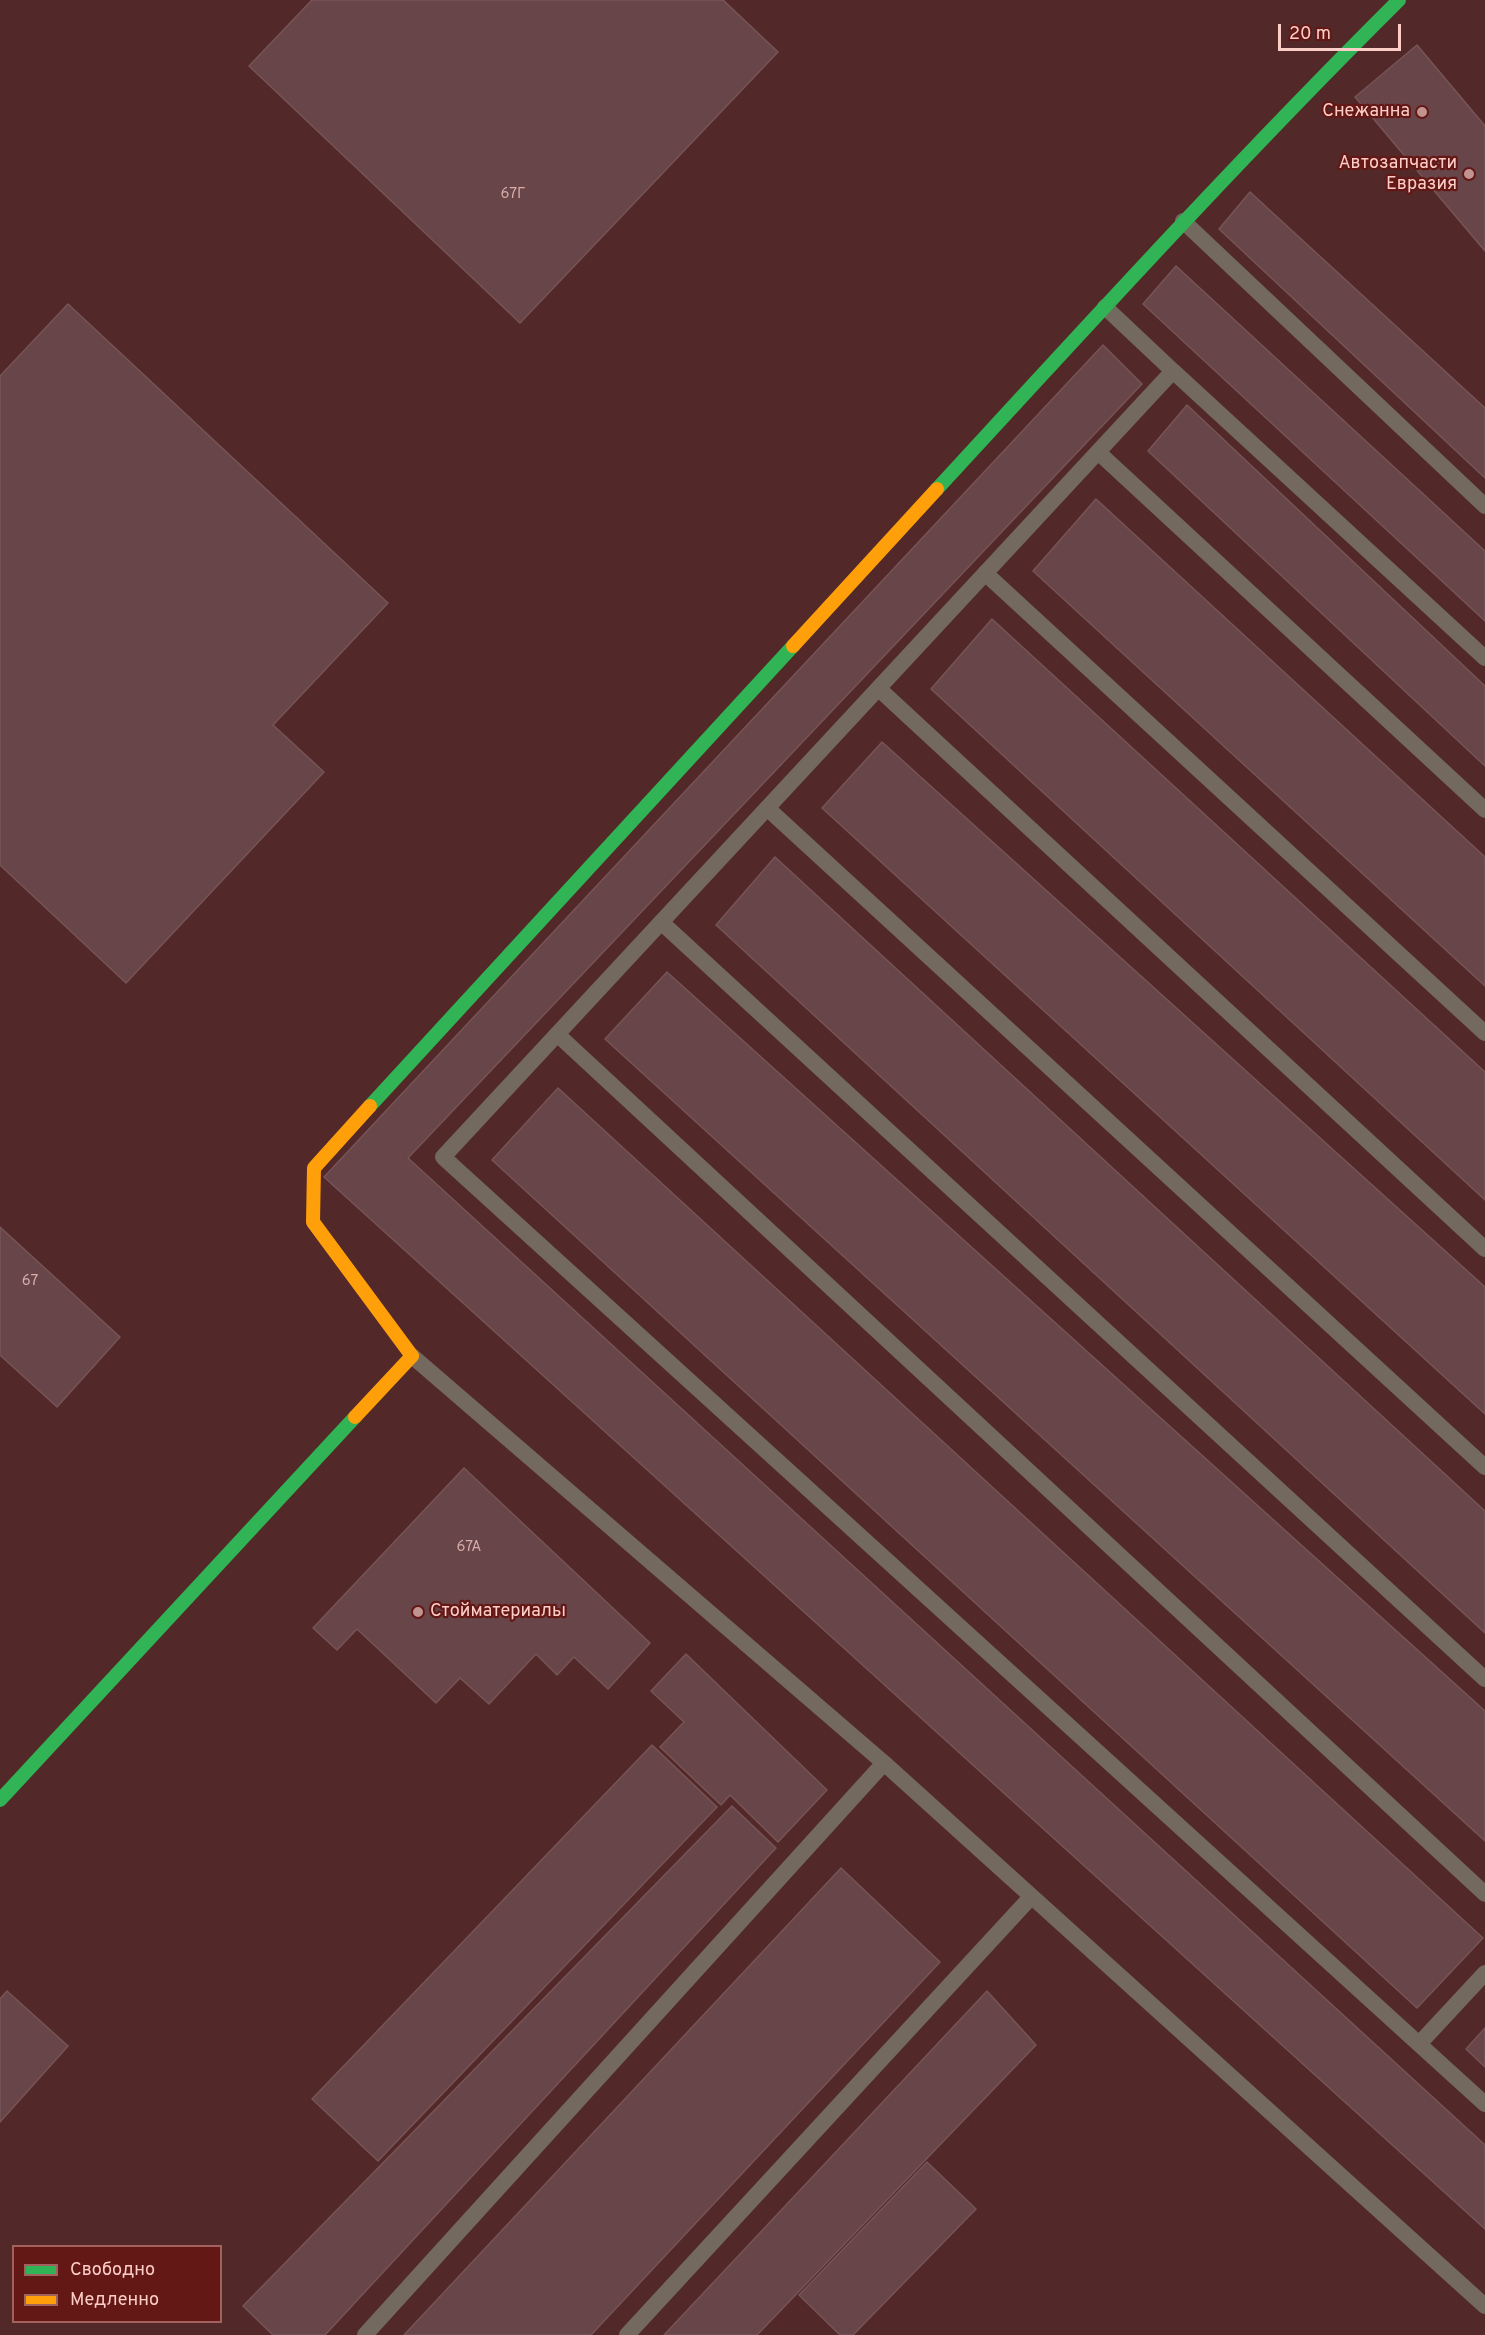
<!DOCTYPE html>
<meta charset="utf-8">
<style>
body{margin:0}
#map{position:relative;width:1485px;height:2335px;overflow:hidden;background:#522928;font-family:Overpass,sans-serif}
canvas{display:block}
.legend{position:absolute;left:12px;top:2245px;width:210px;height:78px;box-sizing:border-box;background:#641816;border:2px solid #a1615d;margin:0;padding:8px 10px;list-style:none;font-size:18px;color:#fdcec8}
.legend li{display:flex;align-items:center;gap:12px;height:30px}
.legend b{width:30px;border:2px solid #a1615d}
.scale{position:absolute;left:1278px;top:24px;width:123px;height:27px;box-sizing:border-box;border:3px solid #fdcec8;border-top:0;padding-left:8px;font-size:18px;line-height:21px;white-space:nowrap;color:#fdcec8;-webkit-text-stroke:4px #641816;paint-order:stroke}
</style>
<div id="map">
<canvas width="1485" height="2335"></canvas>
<ul class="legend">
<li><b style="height:8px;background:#30b455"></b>Свободно</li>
<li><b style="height:8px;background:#ff9f0a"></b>Медленно</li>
</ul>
<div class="scale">20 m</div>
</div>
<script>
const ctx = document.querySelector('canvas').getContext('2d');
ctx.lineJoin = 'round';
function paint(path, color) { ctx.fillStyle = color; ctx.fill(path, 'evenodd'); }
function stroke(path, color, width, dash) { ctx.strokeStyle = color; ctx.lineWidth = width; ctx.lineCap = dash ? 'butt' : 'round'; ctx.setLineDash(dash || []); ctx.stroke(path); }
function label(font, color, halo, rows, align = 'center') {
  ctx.font = font + ' Overpass,sans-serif'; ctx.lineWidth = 4.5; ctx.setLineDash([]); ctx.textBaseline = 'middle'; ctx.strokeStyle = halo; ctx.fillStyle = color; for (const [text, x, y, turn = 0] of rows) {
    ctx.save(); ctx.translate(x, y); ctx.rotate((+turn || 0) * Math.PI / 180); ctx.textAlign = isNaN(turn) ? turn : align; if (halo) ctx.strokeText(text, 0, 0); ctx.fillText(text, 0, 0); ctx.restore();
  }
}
const building = new Path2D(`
 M312 0H723L778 52 520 323 249 66Z
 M1417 45 1485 126V251L1355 97Z
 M1250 192 1485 408V478L1219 229Z
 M1176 266 1485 551V621L1143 304Z
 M68 304 388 603 273 725 324 772 126 983 0 865V376Z
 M1103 345 1142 384 408 1158 1485 2145V2229L324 1177Z
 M1187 405 1485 686V766L1148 451Z
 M1096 499 1485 857V986L1033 571Z
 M992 619 1485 1072V1200L931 689Z
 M882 742 1485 1287V1414L822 808Z
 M775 857 1485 1511V1633L716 925Z
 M667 972 1485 1711V1841L605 1039Z
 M558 1088 1483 1938 1417 2008 492 1160Z
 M0 1227 120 1337 57 1407 0 1355Z
 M464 1468 650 1643 608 1689 574 1657 557 1675 536 1654 489 1704 460 1678 436 1703 357 1629 337 1650 313 1628Z
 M686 1654 827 1790 778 1842 730 1795 721 1805 660 1747 684 1722 651 1691Z
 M652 1745 717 1807 378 2161 312 2099Z
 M732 1806 776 1848 325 2335H273L243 2306Z
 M841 1868 940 1962 591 2335H404Z
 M7 1991 68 2046 0 2122V1999Z
 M987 1991 1036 2045 757 2335H664Z
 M1485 2028V2067L1466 2049Z
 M927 2162 976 2209 853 2335H840L799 2295Z`);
paint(building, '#684549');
stroke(building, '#775457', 1.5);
stroke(new Path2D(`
 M1183 221 1485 506
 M1105 307 1173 371 443 1157 1485 2104
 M1173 371 1485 658
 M1098 452 1485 810
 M985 573 1485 1033
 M879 689 1485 1249
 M767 808 1485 1467
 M661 922 1485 1679
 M557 1034 1485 1894
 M412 1356 884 1763 1485 2306
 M1419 2044 1485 1973
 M365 2335 884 1763
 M627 2335 1031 1897`), '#73695e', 16);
stroke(new Path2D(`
 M937 489C1089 324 1240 158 1399 0
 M370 1106 793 646
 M0 1800 355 1417`), '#30b455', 14);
stroke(new Path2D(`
 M793 646 937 489
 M355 1417 412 1356 313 1222 314 1168 370 1106`), '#ff9f0a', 14);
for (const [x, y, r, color] of [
 [1422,112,6,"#c19490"],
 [1469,174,6,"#c19490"],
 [418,1612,6,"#c19490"]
]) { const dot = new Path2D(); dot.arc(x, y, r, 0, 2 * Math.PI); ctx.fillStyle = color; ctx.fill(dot); stroke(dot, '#641816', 2); }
label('15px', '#d8aca8', null, [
 ["67Г",513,195],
 ["67",30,1282],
 ["67А",469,1548]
]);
label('18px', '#fdcec8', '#641816', [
 ["Снежанна",1410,112],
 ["Автозапчасти",1457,164],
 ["Евразия",1457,185],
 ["Стойматериалы",430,1612,"left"]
], 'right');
</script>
